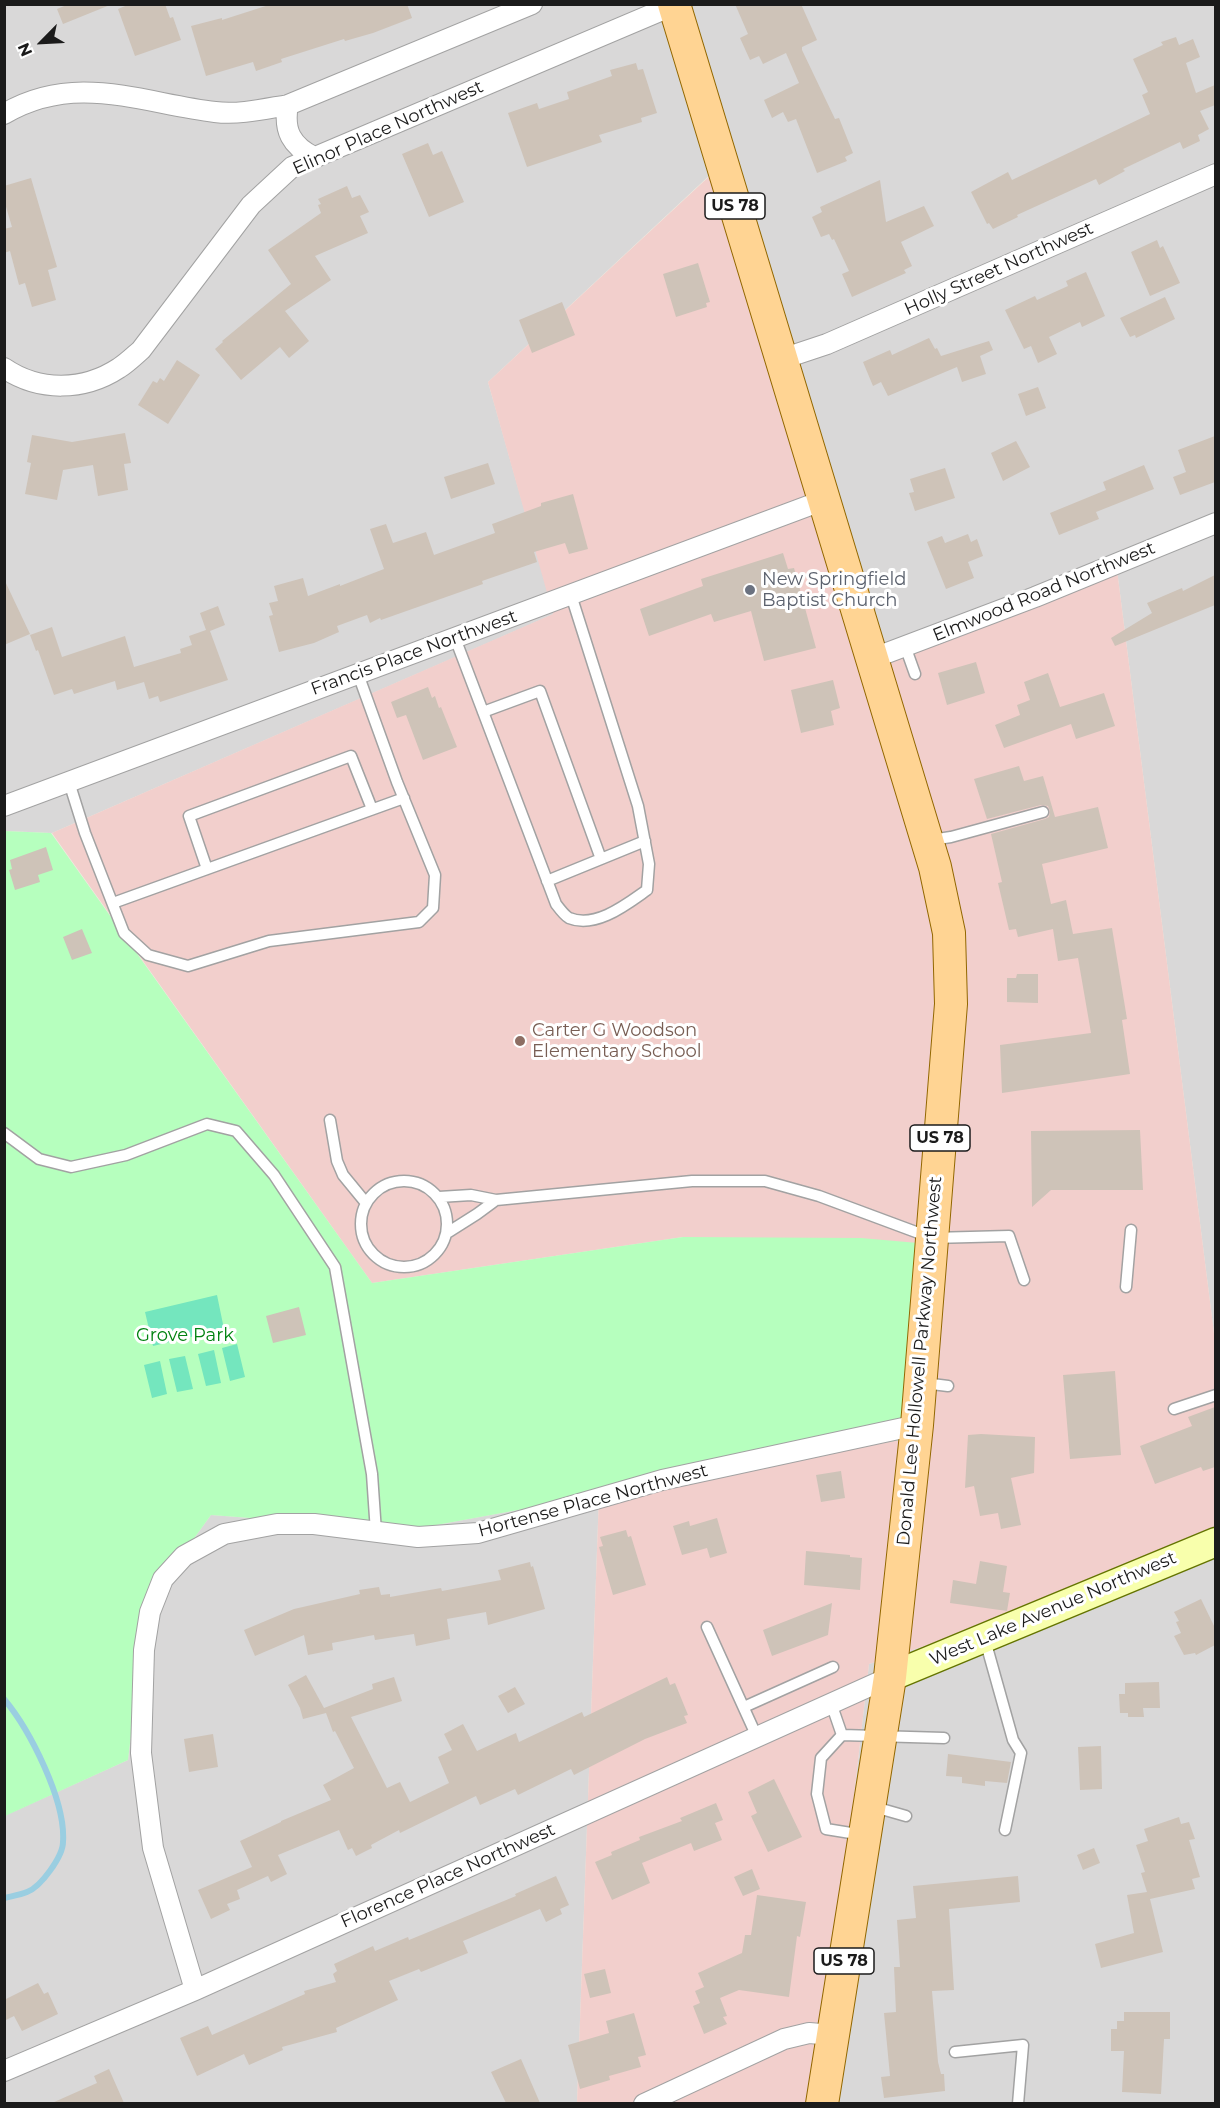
<!DOCTYPE html>
<style>
body{margin:0}
#map{position:relative;width:1220px;height:2108px;overflow:hidden;background:#eeeadf;font-family:Montserrat,sans-serif}
canvas{display:block}
.frame{position:absolute;inset:0;border:6px solid #1b1b1b;pointer-events:none}
.north{position:absolute;left:12px;top:12px;width:60px;height:60px;-webkit-text-stroke:4px #fff;paint-order:stroke;rotate:246deg;font-size:16px;font-weight:700;line-height:24px;text-align:center;color:#1b1b1b}
.north::after{content:'';display:block;margin:auto;width:21px;height:27px;background:#1b1b1b;clip-path:polygon(50% 0,100% 100%,50% 72%,0 100%)}
</style>
<div id="map">
<canvas width="1220" height="2108"></canvas>
<div class="frame"></div>
<div class="north">N</div>
</div>
<script>
const ctx = document.querySelector('canvas').getContext('2d');
ctx.lineJoin = 'round';
function paint(path, color) { ctx.fillStyle = color; ctx.fill(path, 'evenodd'); }
function stroke(path, color, width, dash) { ctx.strokeStyle = color; ctx.lineWidth = width; ctx.lineCap = dash ? 'butt' : 'round'; ctx.setLineDash(dash || []); ctx.stroke(path); }
function label(font, color, halo, rows, align = 'center') {
  ctx.font = font + ' Montserrat,sans-serif'; ctx.lineWidth = 6; ctx.setLineDash([]); ctx.textBaseline = 'middle'; ctx.strokeStyle = halo; ctx.fillStyle = color; for (const [text, x, y, turn = 0] of rows) {
    ctx.save(); ctx.translate(x, y); ctx.rotate((+turn || 0) * Math.PI / 180); ctx.textAlign = isNaN(turn) ? turn : align; if (halo) ctx.strokeText(text, 0, 0); ctx.fillText(text, 0, 0); ctx.restore();
  }
}
paint(new Path2D(`
 M4 5H1215V1341L1116 562 865 659 728 158 488 382 554 614 52 833 5 831Z
 M599 1495 577 2103H5L4 1816 128 1760 147 1603 211 1515 409 1530Z
 M1215 1552V2103L819 2104 869 1664Z`), '#d9d8d8');
paint(new Path2D(`
 M729 158 865 659 1116 562 1215 1341V1552L869 1664 819 2103H577L599 1495 683 1237 372 1283 52 833 553 614 488 382Z`), '#f2cfcc');
paint(new Path2D(`
 M4 831 51 833 372 1283 683 1237 861 1238 918 1243 916 1437 409 1530 211 1515 147 1603 128 1760 5 1816Z`), '#b6ffbe');
paint(new Path2D(`
 M217 1295 224 1329 153 1346 145 1312Z
 M237 1344 245 1377 230 1381 222 1348Z
 M214 1350 221 1383 206 1386 198 1354Z
 M185 1356 193 1389 177 1392 169 1359Z
 M160 1361 167 1394 152 1398 144 1365Z`), '#74e6be');
stroke(new Path2D(`
 M4 1699C30 1730 66 1801 63 1842 63 1856 41 1887 27 1892 20 1895 12 1896 4 1898`), '#9acee1', 6);
paint(new Path2D(`
 M69 4H109L110 5 63 24 57 9Z
 M130 4H165L170 18 173 17 181 40 135 56 118 9Z
 M272 4H407L412 18 373 33 345 41 344 39 281 59 282 62 256 71 253 62 206 76 191 26 222 18V20Z
 M735 4H801L817 40 802 47V50L835 119 839 118 853 153 845 157 847 161 817 173 796 119 788 122 783 112 772 118 764 100 799 83 786 53 763 64 759 56 750 60 740 38 748 34Z
 M1176 37 1179 45 1193 39 1200 57 1186 63 1196 93 1215 85V105L1200 111 1209 129 1198 135 1200 141 1183 149 1180 142 1123 169 1125 171 1099 185 1096 179 1017 215 1018 217 993 229 989 223 987 224 971 192 1008 172 1012 180 1150 114 1142 95 1148 92 1133 59 1163 45 1161 42Z
 M636 63 638 70 643 69 657 113 641 118 642 122 599 135 602 142 527 167 508 113 537 103 539 109 569 99 567 92 612 76 610 70Z
 M428 143 433 155 442 151 464 202 429 217 402 154Z
 M31 178 57 267 48 270 56 300 32 307 25 283 19 285 10 251 4 253V229L12 227 4 200V186Z
 M880 180 886 222 924 206 934 226 901 242 912 266 904 270 906 273 852 297 842 274 849 271 834 239 832 240 829 234 821 237 812 217 822 212 820 207Z
 M347 186 352 198 360 195 369 212 360 216 368 233 315 256 331 280 285 311 309 341 289 358 280 347 241 380 215 349 223 342 222 341 291 284 268 250 321 213 318 205 321 204 318 199Z
 M1157 240 1160 248 1163 246 1180 283 1150 296 1131 252Z
 M698 263 710 302 706 303 707 307 676 317 663 274Z
 M1086 272 1105 316 1082 327 1080 322 1049 337 1057 354 1038 363 1031 346 1024 349 1005 310 1035 296 1037 300 1068 286 1066 281Z
 M1165 297 1175 319 1136 338 1135 335 1130 337 1120 318Z
 M562 302 575 335 532 353 519 320Z
 M929 338 935 349 937 348 941 356 989 341 993 350 980 356 986 374 962 382 957 367 888 396 881 382 873 386 863 362 890 350 892 355Z
 M177 360 200 375 168 424 138 405 153 381 157 383 160 378 164 381Z
 M1038 387 1046 408 1026 416 1018 394Z
 M125 433 131 463 124 464 128 490 98 496 93 465 63 470 57 500 25 494 31 463 27 462 32 435 72 442Z
 M1215 436V482L1180 495 1173 477 1186 472 1178 450Z
 M1016 441 1030 467 1003 481 991 453Z
 M488 463 495 484 451 499 444 477Z
 M1144 465 1154 489 1096 512 1099 519 1059 535 1050 513 1106 490 1103 482Z
 M945 468 955 498 915 511 909 493 914 492 910 479Z
 M573 494 588 549 569 554 565 543 534 552 537 562 482 581 483 584 381 620 380 618 370 623 367 615 337 626 339 632 314 643 279 652 269 616 273 615 269 603 278 601 274 586 303 578 308 596 340 584V586L384 569 370 529 386 524 393 543 426 532 434 555 495 533 492 524 495 523 541 506V503Z
 M968 534 971 542 977 539 983 556 968 562 974 578 946 589 927 542 942 536 945 543Z
 M783 553 788 569 794 568 816 648 764 661 751 611 714 622 711 614 649 636 640 609 703 586 701 579Z
 M1215 575V605L1115 646 1111 638 1152 613 1147 603 1182 588 1183 591Z
 M4 579 30 634 4 645Z
 M218 606 225 625 210 631 228 680 160 702 158 696 149 699 144 682 117 690 115 681 74 694 72 689 54 695 38 650 36 651 30 635 52 627 62 657 125 636 134 667 181 653 180 649 192 645 189 636 206 630 200 613Z
 M976 662 985 693 947 705 938 673Z
 M1048 673 1060 707 1104 693 1115 726 1076 739 1071 724 1004 748 995 725 1020 715 1017 705 1030 700 1024 682Z
 M833 680 840 708 831 711 834 725 801 733 791 690Z
 M428 687 432 698 435 696 439 708 441 707 457 747 423 760 406 715 397 718 391 702Z
 M1019 766 1024 781 1043 776 1055 817 1098 807 1108 848 1042 864 1051 904 1066 900 1073 934 1112 928 1127 1019 1122 1020 1130 1074 1002 1093 1000 1045 1091 1033 1078 958 1058 961 1053 929 1018 937 1016 929 1009 930 998 883 1002 882 991 834 1045 819 1049 817 1050 811 1048 806 1041 805 987 819 974 779Z
 M46 847 53 870 38 875 40 882 15 890 9 870 12 869 10 860Z
 M82 929 92 953 72 960 63 937Z
 M1017 974H1038V1003L1007 1002V978H1016Z
 M1140 1130 1143 1190H1051L1032 1207 1031 1131Z
 M299 1307 306 1335 273 1343 266 1316Z
 M1115 1371 1121 1455 1070 1459 1063 1375Z
 M1215 1407V1467L1203 1471 1201 1467 1155 1484 1140 1446 1192 1426 1188 1417Z
 M981 1434 1035 1437 1034 1473 1011 1478 1021 1525 1001 1529 998 1513 980 1516 974 1486 965 1488 968 1435Z
 M841 1471 845 1498 821 1502 816 1475Z
 M717 1518 727 1553 710 1558 707 1548 682 1555 673 1526 689 1521 690 1526Z
 M626 1530 628 1537 631 1536 646 1585 613 1595 599 1547 603 1546 600 1537Z
 M806 1551 850 1555V1557L862 1558 860 1590 804 1585Z
 M980 1561 1007 1566 1003 1592 1010 1593 1007 1611 950 1603 953 1580 976 1584Z
 M530 1562 531 1567 533 1566 545 1609 488 1625 486 1612 447 1619 450 1639 416 1646 414 1634 375 1640 374 1635 332 1643 333 1650 308 1655 304 1635 255 1656 244 1630 294 1609 360 1594 359 1590 379 1587 381 1595 390 1594V1597L441 1588 442 1591 501 1580 498 1570Z
 M1201 1599 1215 1628V1645L1196 1655 1195 1653 1184 1655 1174 1636 1181 1633 1176 1622 1179 1621 1174 1612Z
 M832 1603 828 1635 772 1656 763 1630Z
 M306 1675 324 1708 373 1689 372 1684 394 1677 402 1701 351 1717 387 1788 400 1782 410 1802 449 1783 438 1757 452 1750 444 1734 463 1724 477 1751 516 1733 519 1742 582 1712 584 1717 667 1677 670 1685 675 1683 688 1715 684 1716 687 1723 645 1739 574 1775 571 1769 518 1795 515 1789 480 1805 476 1796 400 1833 399 1830 371 1845 372 1848 356 1856 352 1848 348 1850 339 1830 278 1855 287 1874 271 1882 268 1876 237 1890 240 1899 227 1904 230 1910 211 1919 198 1890 252 1867 240 1841 281 1822V1821L331 1800 323 1785 354 1768 335 1731 333 1732 326 1713 303 1719 300 1708 288 1685Z
 M1159 1682 1160 1708H1143L1144 1717H1128V1713H1120L1119 1694H1125V1683Z
 M515 1687 525 1704 508 1713 498 1696Z
 M213 1734 218 1767 189 1772 184 1739Z
 M1101 1746 1102 1789 1080 1790 1078 1747Z
 M948 1754 1011 1762 1007 1783 985 1781V1786L962 1783V1777L946 1776Z
 M774 1779 802 1837 768 1852 751 1816 757 1813 748 1792Z
 M716 1803 723 1820 715 1823 722 1840 694 1851 691 1843 642 1863 650 1883 612 1900 595 1862 612 1855 611 1852 640 1840 639 1837 682 1821 680 1818Z
 M1179 1817 1181 1824 1189 1822 1195 1839 1189 1840 1200 1877 1192 1879 1195 1889 1150 1899 1163 1952 1101 1968 1095 1944 1134 1933 1127 1895 1147 1892 1141 1873 1145 1872 1136 1845 1148 1841 1144 1829Z
 M1094 1848 1100 1863 1083 1870 1077 1855Z
 M752 1869 760 1889 743 1896 734 1877Z
 M556 1876 569 1905 560 1909 562 1914 546 1922 540 1909 463 1941 468 1953 421 1972 419 1969 389 1981 398 2000 336 2028 337 2032 282 2047 283 2050 249 2065 244 2054 197 2076 180 2038 208 2026 212 2035 305 1994 304 1991 336 1982 333 1974 337 1971 334 1964 373 1946 375 1951 408 1937 409 1940 516 1896 515 1894Z
 M1018 1876 1020 1902 949 1909 954 1990 932 1991 938 2062 941 2074H944L945 2091 884 2098 881 2077 890 2076 884 2013 896 2012 894 1967H900L897 1920 916 1918 913 1886Z
 M757 1895 806 1902 800 1937 797 1936 789 1997 739 1990 720 1998 727 2016 723 2017 727 2024 704 2034 693 2006 700 2003 695 1991 704 1987 698 1973 742 1953 745 1935H751Z
 M605 1969 611 1993 590 1998 584 1974Z
 M38 1983 44 1994 48 1992 58 2014 22 2031 14 2016 4 2021V2000Z
 M1124 2012H1170V2039H1164L1161 2094 1122 2092 1124 2051H1111V2029H1117V2021H1124Z
 M634 2013 646 2055 638 2057 641 2067 609 2076 610 2080 580 2089 568 2045 609 2033 606 2021Z
 M521 2059 540 2103H506L491 2072Z
 M109 2069 124 2103H52L97 2083 94 2076Z`), '#cec3b8');
const lane = new Path2D(`
 M455 638 556 904C559 908 564 915 569 918 596 929 627 904 647 890L649 864 638 806 571 595
 M905 646 915 674
 M483 712 540 691 601 859
 M69 782 85 833 124 933 148 955 188 966 269 941 419 922 433 908 435 875 397 782 358 674
 M931 840 951 837 1043 812
 M207 869 189 816 351 756 372 809
 M547 881 645 841
 M113 903 404 798
 M330 1120 337 1161 343 1175 366 1203
 M4 1133 39 1159 71 1167 126 1155 207 1124 236 1131 274 1175 335 1267 372 1474 376 1532
 M361 1224a43 43 0 1 1 86 0a43 43 0 1 1-86 0Z
 M439 1197 471 1195 496 1200 692 1181H765L819 1196 932 1238 1009 1236 1024 1280
 M447 1233 477 1214 496 1200
 M1126 1287 1131 1230
 M924 1383 948 1386
 M1174 1409 1216 1395
 M707 1627 757 1737
 M985 1640 1013 1740 1021 1753 1005 1830
 M831 1703 842 1735
 M744 1707 833 1667
 M871 1806 906 1816
 M863 1835 826 1829 817 1794 821 1758 842 1735 944 1738
 M955 2052 1023 2045 1018 2104`);
const street = new Path2D(`
 M288 105C283 131 292 146 314 157
 M4 114C75 72 141 103 215 112 239 115 264 109 288 105L532 4
 M782 359 827 344 1216 174
 M4 368C39 392 84 391 119 368 127 363 134 356 141 350L251 205 292 167 674 5
 M871 659 1035 597 1216 523
 M4 806 824 500
 M195 1990 153 1848 141 1753 144 1650 150 1612 163 1579 184 1556 224 1534 277 1524H314L418 1537 478 1533 662 1480 917 1425
 M4 2071 195 1990 890 1677
 M644 2104 784 2039 809 2033 833 2035`);
const secondary = new Path2D(`
 M890 1677 1216 1542`);
const primary = new Path2D(`
 M674 4 935 867 949 933 951 1004 917 1425 890 1677 822 2104`);
stroke(lane, '#a2a2a2', 13);
stroke(street, '#a2a2a2', 22);
stroke(secondary, '#647400', 31);
stroke(primary, '#926700', 34);
stroke(lane, '#fff', 10);
stroke(street, '#fff', 20);
stroke(secondary, '#f8ffac', 28);
stroke(primary, '#ffd493', 32);
for (const [x, y, r, color] of [
 [750,590,6,"#6b7280"],
 [520,1041,6,"#8d6e63"]
]) { const dot = new Path2D(); dot.arc(x, y, r, 0, 2 * Math.PI); ctx.fillStyle = color; ctx.fill(dot); stroke(dot, '#fff', 2); }
for (const [x, y, w] of [
 [735,206,60],
 [940,1138,60],
 [844,1961,60]
]) { const box = new Path2D(); box.roundRect(x - w / 2, y - 13, w, 26, 4.5); ctx.fillStyle = '#fff'; ctx.fill(box); stroke(box, '#1b1b1b', 1.5); }
label('bold 16px', '#1b1b1b', null, [
 ["US 78",735,206],
 ["US 78",940,1138],
 ["US 78",844,1961]
]);
label('18px', '#1b1b1b', '#fff', [
 ["Elinor Place Northwest",388,128,-24],
 ["Holly Street Northwest",999,269,-24],
 ["Elmwood Road Northwest",1044,592,-22],
 ["Francis Place Northwest",414,653,-20],
 ["Donald Lee Hollowell Parkway Northwest",920,1361,-85],
 ["Hortense Place Northwest",593,1501,-15],
 ["West Lake Avenue Northwest",1053,1609,-23],
 ["Florence Place Northwest",448,1876,-24]
]);
label('18px', '#5b616d', '#fff', [
 ["New Springfield",762,580],
 ["Baptist Church",762,601]
], 'left');
label('18px', '#785e54', '#fff', [
 ["Carter G Woodson",532,1031],
 ["Elementary School",532,1052]
], 'left');
label('18px', '#018210', '#fff', [
 ["Grove Park",185,1336]
]);
</script>
